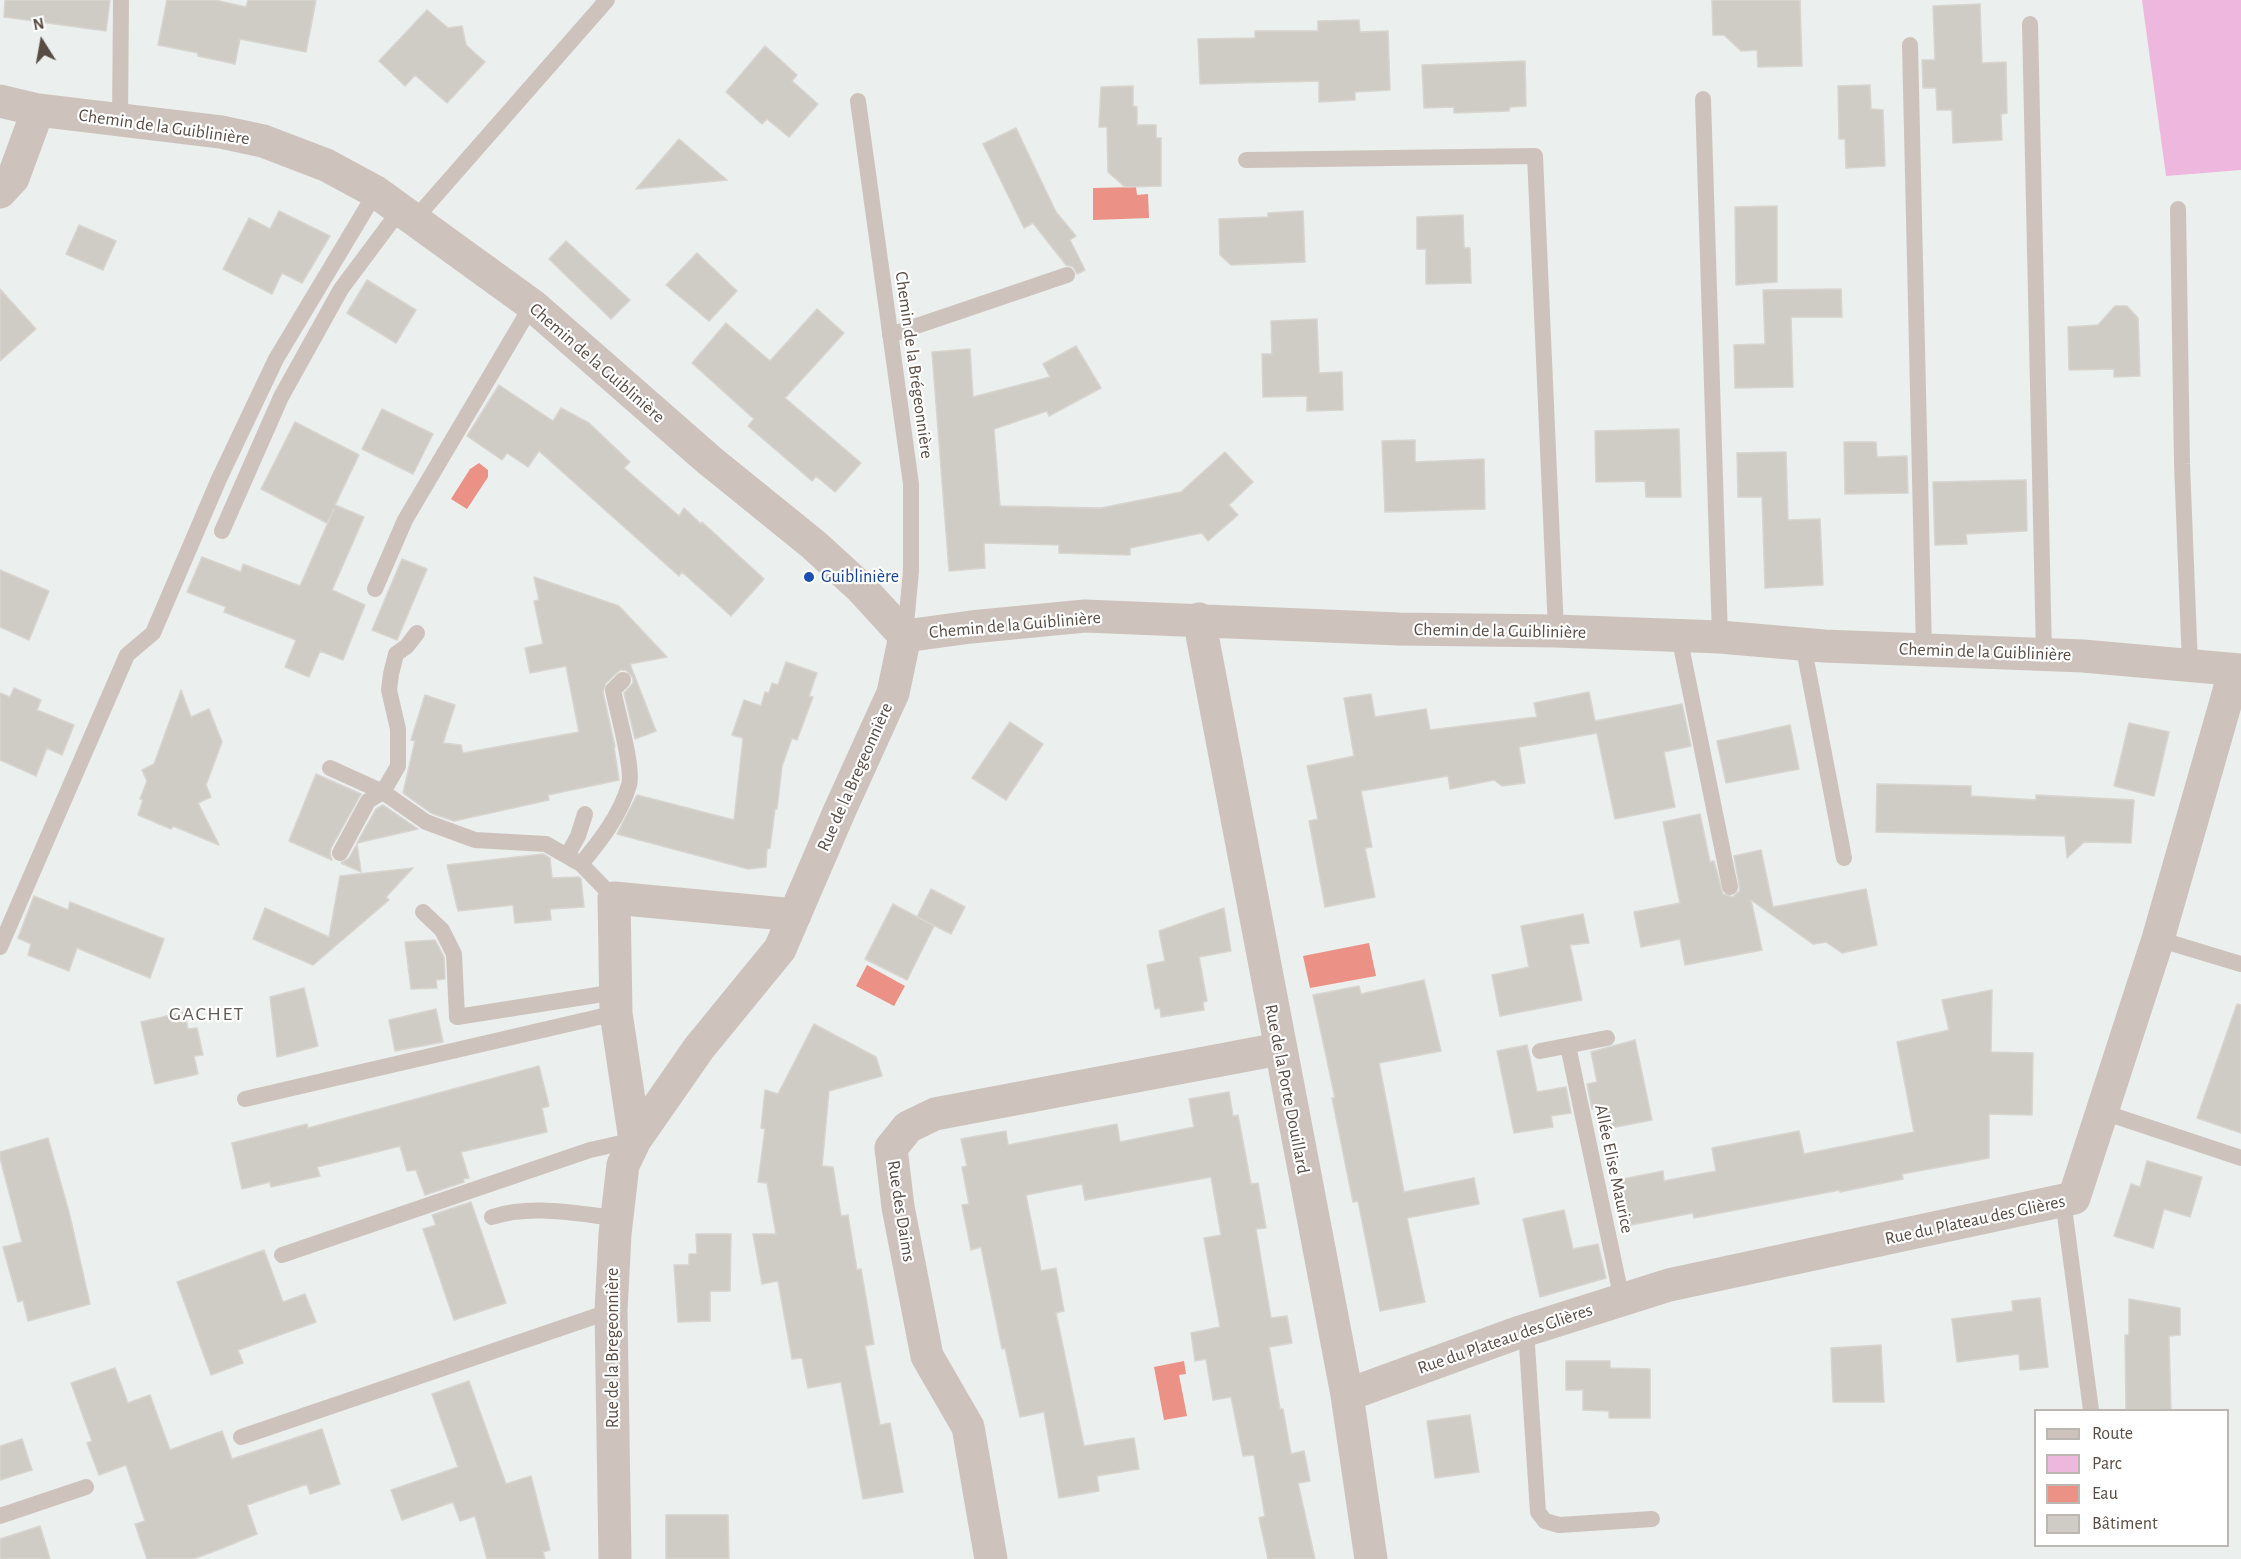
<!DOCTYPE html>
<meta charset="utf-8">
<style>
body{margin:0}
#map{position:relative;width:2241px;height:1559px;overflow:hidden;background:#ebefee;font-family:"Alegreya Sans",sans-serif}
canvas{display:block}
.legend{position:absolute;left:2034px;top:1409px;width:195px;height:138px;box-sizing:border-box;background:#fff;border:2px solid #bdb7b4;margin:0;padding:8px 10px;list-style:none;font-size:18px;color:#594c44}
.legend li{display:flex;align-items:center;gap:12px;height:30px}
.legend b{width:30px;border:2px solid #bdb7b4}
.north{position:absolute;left:12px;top:12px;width:60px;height:60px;-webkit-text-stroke:4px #fff;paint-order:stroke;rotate:349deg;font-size:16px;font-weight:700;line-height:24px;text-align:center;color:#594c44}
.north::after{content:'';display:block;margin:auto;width:21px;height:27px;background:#594c44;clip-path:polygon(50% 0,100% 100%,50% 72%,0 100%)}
</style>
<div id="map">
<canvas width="2241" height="1559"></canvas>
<ul class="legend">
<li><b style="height:8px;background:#cec3bc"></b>Route</li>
<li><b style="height:16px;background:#eeb8de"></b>Parc</li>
<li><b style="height:16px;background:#eb9185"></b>Eau</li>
<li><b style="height:16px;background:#cfcbc5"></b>Bâtiment</li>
</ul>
<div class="north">N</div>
</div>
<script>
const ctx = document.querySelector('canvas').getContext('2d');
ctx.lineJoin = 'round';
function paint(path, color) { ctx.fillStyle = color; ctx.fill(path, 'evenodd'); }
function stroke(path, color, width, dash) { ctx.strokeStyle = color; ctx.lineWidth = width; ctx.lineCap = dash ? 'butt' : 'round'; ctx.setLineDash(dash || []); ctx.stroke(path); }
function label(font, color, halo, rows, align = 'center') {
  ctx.font = font + ' "Alegreya Sans",sans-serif'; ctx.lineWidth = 4.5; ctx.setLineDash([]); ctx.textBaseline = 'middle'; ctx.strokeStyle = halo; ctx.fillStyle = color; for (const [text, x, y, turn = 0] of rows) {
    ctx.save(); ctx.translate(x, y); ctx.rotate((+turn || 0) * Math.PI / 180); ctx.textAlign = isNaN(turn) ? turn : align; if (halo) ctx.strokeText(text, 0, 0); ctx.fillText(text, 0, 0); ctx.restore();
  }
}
paint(new Path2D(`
 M2142 0H2241V170L2166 176Z`), '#eeb8de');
paint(new Path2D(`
 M1136 187 1137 195 1148 194 1149 218 1093 220V188Z
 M479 463 488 470V477L467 509 451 499 470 469Z
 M1369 943 1376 976 1310 988 1303 956Z
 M867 965 905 986 894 1006 856 986Z
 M1184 1361 1186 1374 1179 1375 1187 1416 1164 1420 1154 1367Z`), '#eb9185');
const building = new Path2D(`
 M5 0H110L106 31 4 17Z
 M167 0H215L246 7 248 0H316L306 52 240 39 235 64 198 56V53L158 45Z
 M1712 0H1800L1802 66 1758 67 1757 50 1741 51 1724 35H1713Z
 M1980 4 1982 63 2006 62 2007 113 2001 114 2002 140 1953 143 1952 110H1937L1936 88H1923L1922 60H1935L1933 6Z
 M427 10 448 28 462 26 466 45 485 62 447 103 415 75 405 86 379 61Z
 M1359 20 1360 32 1388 31 1390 90 1355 92V100L1319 102V81L1200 84 1198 39 1255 38V31H1318V21Z
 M765 46 797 75 792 81 818 104 789 137 767 119 762 124 726 92Z
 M1525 61 1526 106 1510 107 1509 111 1454 113V107L1424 108 1422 65Z
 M1870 85 1871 109 1883 110 1885 166 1846 168 1845 139H1839L1838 86Z
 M1133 86V106L1137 107V125H1156V138H1161V186L1125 187 1108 172 1107 127H1099L1101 87Z
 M1016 128 1056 212 1076 236 1070 240 1085 270 1077 274 1073 267 1066 265 1033 223 1024 228 983 144Z
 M679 139 727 180 636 189Z
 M1777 206V282L1736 285 1735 207Z
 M279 211 330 236 302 283 282 273 272 294 223 269 249 218 270 229Z
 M1303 211 1305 262 1231 265 1220 255 1219 219 1268 217V213Z
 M1463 215 1464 248H1470L1471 283 1426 284V249H1417V217Z
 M79 225 116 241 103 270 66 254Z
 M566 241 630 300 611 319 549 259Z
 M697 253 737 291 709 321 666 285Z
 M367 280 416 310 396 343 347 313Z
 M0 289 36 329 0 361Z
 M1841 289 1842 317H1791L1793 387 1735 388 1734 345 1765 344 1763 290Z
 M2115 306H2127L2138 318 2140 376 2114 377V369L2069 370 2068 327 2098 325Z
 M817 309 844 333 785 398 861 463 835 492 816 476 812 481 748 426 754 419 692 363 726 323 770 361Z
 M1317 319 1319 373 1342 372 1343 410 1307 411V396L1263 397 1262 354H1272L1271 321Z
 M1076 346 1101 388 1049 416 1047 411 994 429 1000 506 1101 508 1181 492 1225 452 1253 482 1229 505 1238 515 1208 541 1202 533 1130 548V555L1059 553V545L984 543 985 568 949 571 932 352 970 349 973 397 1050 377 1043 364Z
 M499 385 553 421 561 408 589 423 630 462 624 468 679 516 684 508 701 524 702 522 764 579 731 616 682 572 679 576 539 451 528 467 507 453 502 460 467 436Z
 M382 409 433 434 413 474 362 449Z
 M295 422 359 455 335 505 364 517 332 590 365 605 343 660 320 651 309 677 285 667 296 640 224 612 226 607 187 592 202 557 241 572 243 564 300 586 334 509 327 523 261 489Z
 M1679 429 1681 497H1646L1645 481 1596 482 1595 431Z
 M1415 440V462L1484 459 1485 509 1385 512 1382 441Z
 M1844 442H1876L1877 457 1907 456 1908 493 1845 494Z
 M1786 452 1788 520 1820 519 1823 585 1765 588 1762 497H1738L1737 453Z
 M2026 480 2027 531 1966 534 1967 544 1935 545 1933 482Z
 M402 559 427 569 397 640 372 630Z
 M0 570 49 591 29 640 0 627Z
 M534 577 619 606 667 657 630 664 656 731 635 739 624 693 633 683V678L626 670H620L606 683 603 692 615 747H614L619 780 548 795 549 800 454 821 431 813 403 793 415 741 411 740 425 695 455 705 443 743 461 745 463 753 579 732 566 666 530 673 525 648 543 644 534 601 539 600Z
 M786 662 817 673 809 696 813 697 797 740 792 738 782 766 777 809H775L770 848 767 849 766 867 748 869 617 834 637 795 734 820 743 738 732 735 744 700 761 706 765 692 769 693 772 683 778 685Z
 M14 688 41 700 37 710 74 725 62 755 47 748 36 776 0 760V693L10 697Z
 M181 690 191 717 209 709 222 742 206 785 211 797 198 803 219 845 173 826 171 829 138 815 143 800 140 799 147 781 142 770 154 764Z
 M1589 692 1595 721 1682 704 1691 746 1664 752 1675 807 1615 819 1597 733 1519 747 1525 783 1502 786 1494 780 1450 789 1448 776 1361 791 1372 847 1365 848 1375 897 1325 907 1309 821 1318 819 1307 766 1354 756 1344 698 1371 694 1375 717 1426 709 1430 730 1537 717 1534 703Z
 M1010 722 1043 744 1006 800 972 778Z
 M2129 723 2169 732 2154 796 2114 786Z
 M1790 725 1799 769 1726 783 1717 741Z
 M316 774 361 794 331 848 330 854 332 860 289 841Z
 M1877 784 1971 786V796L2036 800V795L2134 800 2131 843 2084 842 2067 858 2065 836 1876 832Z
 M383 805 418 829 357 843 376 809Z
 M1700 814 1710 862 1714 861 1723 894 1733 897 1740 890 1734 856 1761 850 1773 907 1866 889 1877 945 1842 953 1826 942 1813 944 1751 900 1762 950 1685 965 1680 939 1641 947 1634 912 1680 903 1663 822Z
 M357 844 361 872 341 863 349 858Z
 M543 854 550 858 552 878 579 877 581 879 584 907 550 909 551 920 515 923 513 905 458 911 447 865Z
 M413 868 386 897 389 900 313 965 253 939 265 908 329 937 340 876Z
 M931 889 965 907 951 934 917 917Z
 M34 896 68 910 70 902 164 939 150 978 77 948 69 971 28 955 31 944 18 938Z
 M893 904 934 926 907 980 865 959Z
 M1224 908 1231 951 1199 957 1207 1001 1203 1002 1204 1010 1161 1017 1160 1008 1155 1009 1147 965 1165 961 1159 931Z
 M1583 914 1589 943 1570 945 1582 1000 1500 1016 1492 975 1529 967 1521 926Z
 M435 940 444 957 445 979 436 980 437 988 411 989 405 942Z
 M1424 980 1441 1051 1379 1063 1404 1192 1474 1178 1479 1204 1407 1218 1425 1302 1380 1311 1358 1201 1353 1202 1332 1098H1335L1313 995 1359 986 1361 994Z
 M304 988 318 1046 277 1057 270 997Z
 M1992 990 1991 1052 2033 1053 2032 1115 1989 1114V1158L1902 1174 1903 1179 1840 1192V1190L1694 1218 1693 1213 1626 1226 1618 1180 1663 1171 1664 1181 1716 1171 1712 1148 1799 1131 1804 1154 1914 1132 1897 1042 1949 1030 1942 1000Z
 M2237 1004 2241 1005V1133L2197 1118Z
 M436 1009 443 1042 395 1051 389 1020Z
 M184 1012 188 1029 197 1028 203 1055 194 1056 198 1074 155 1084 141 1022Z
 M814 1024 876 1057 882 1076 829 1091 822 1166 833 1167 841 1216 848 1215 857 1270 861 1269 874 1344 865 1346 880 1425 890 1423 903 1492 863 1499 841 1382 808 1388 802 1358 792 1359 778 1281 762 1284 753 1234H776L767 1183 758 1182 765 1129 761 1128 765 1090 778 1094Z
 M1635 1040 1652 1120 1606 1129 1602 1108 1592 1109 1587 1084 1597 1082 1591 1052Z
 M1527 1045 1537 1092 1566 1087 1571 1113 1551 1116 1553 1127 1514 1133 1497 1051Z
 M539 1066 549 1106 542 1108 547 1132 461 1152 469 1178 463 1179 464 1182 425 1195 416 1170 407 1171 400 1146 317 1167 320 1176 271 1187 270 1182 242 1189 232 1143 307 1124 308 1128Z
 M1229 1092 1233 1116 1238 1115 1251 1184 1258 1183 1266 1228 1256 1229 1271 1318 1287 1316 1292 1343 1269 1347 1280 1409H1283L1291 1454 1304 1451 1310 1481 1298 1483 1315 1559H1268L1259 1518 1265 1516 1254 1455 1243 1456 1231 1397 1213 1400 1206 1359 1195 1361 1191 1333 1220 1327 1204 1238 1221 1235 1211 1177 1085 1200 1082 1184 1026 1195 1041 1271 1056 1268 1064 1311 1056 1313 1084 1446 1134 1438 1139 1469 1097 1476 1099 1491 1059 1498 1044 1412 1020 1417 1005 1348 1002 1349 981 1247 971 1250 962 1205 969 1204 962 1167 967 1166 961 1139 1006 1131 1008 1145 1117 1124 1120 1142 1194 1127 1189 1099Z
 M48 1138 69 1212 90 1304 28 1321 23 1300 18 1302 3 1247 22 1242 0 1158V1152Z
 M2147 1161 2202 1177 2190 1217 2164 1209 2153 1248 2114 1236 2131 1184 2140 1187Z
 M471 1202 506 1303 454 1320 423 1229 436 1225 432 1215Z
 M1564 1210 1573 1249 1598 1244 1606 1278 1540 1297 1523 1219Z
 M696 1234H731L730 1291H710V1321L678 1322 674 1265H689V1254H697Z
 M264 1250 283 1302 305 1294 316 1322 238 1350 243 1363 211 1375 177 1282Z
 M2040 1298 2048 1367 2020 1370 2019 1354 1957 1362 1952 1319 2013 1311 2012 1301Z
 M2129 1299 2180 1308V1335L2169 1336 2171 1410H2126L2125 1335H2129Z
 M1881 1345 1884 1402H1833L1831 1348Z
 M1566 1361H1610V1368L1650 1369V1418H1609V1411L1583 1410V1390H1566Z
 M115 1368 128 1403 150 1395 170 1450 222 1431 232 1459 322 1429 340 1484 310 1494 307 1484 247 1505 257 1534 210 1553 193 1559H147L135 1524 145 1521 126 1465 99 1475 87 1443 92 1441 71 1383Z
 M469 1381 506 1484 531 1476 550 1550 543 1552 545 1559H487L475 1516 460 1521 453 1502 402 1520 391 1490 458 1467 432 1394Z
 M1470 1415 1479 1472 1435 1478 1427 1421Z
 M22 1439 32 1470 0 1480V1446Z
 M666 1515H728L729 1559H666Z
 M40 1526 50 1559H0V1539Z`);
paint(building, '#cfcbc5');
stroke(building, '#d8d4cf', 1.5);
stroke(new Path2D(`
 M2030 24 2044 655
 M1910 45 1924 650
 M1703 99 1720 637
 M858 101 911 484V571L905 635
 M120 120 121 0
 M1246 160 1535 156 1556 631
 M2178 209 2182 464 2190 665
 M414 220 607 0
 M890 335 1067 275
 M222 531 281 397 341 289 400 210
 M375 589 405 520 532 305
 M1679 636 1730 887
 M1803 644 1844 858
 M330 768 383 792 426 822 475 840 546 844 581 864 614 898
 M340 853 368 801 383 792 398 766V729L389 690 391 674 396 654 407 646 417 633
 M567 856 578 836 585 814
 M581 864C600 841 620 816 629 785 634 768 617 711 613 690L623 680
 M423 912 442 930 454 954 457 1017 616 992
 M2158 939 2241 964
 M0 947 127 655 153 633 219 479 276 359 376 192
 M1568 1046 1622 1300
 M1540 1051 1607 1038
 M245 1099 616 1013
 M2103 1112 2241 1158
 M2063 1200 2091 1410
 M492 1217C531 1204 577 1214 617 1218
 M282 1255 590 1150 635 1140
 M1526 1330 1538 1512 1545 1521 1559 1525 1652 1519
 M241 1437 611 1311
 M0 1516 86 1487`), '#cec3bc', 16);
stroke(new Path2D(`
 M0 101 38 110 221 132 263 141 326 165 376 192 532 305 709 460 814 545 861 588 905 636 971 627 1085 616 1399 629 1556 631 1720 637 1824 646 2083 656 2241 670
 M0 192 13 178 38 110
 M1199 619 1347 1395 1371 1559
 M635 1140 616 1013 614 898 795 915
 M1347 1395 1517 1333 1669 1285 2074 1198 2158 939 2235 670
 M615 1559 611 1311 615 1234 623 1165 635 1140 699 1048 780 949 839 812 893 693 905 636
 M991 1559 968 1427 927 1356 898 1207 891 1148 908 1127 935 1114 1279 1049`), '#cec3bc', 33);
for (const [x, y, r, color] of [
 [809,577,6,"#1a4fb4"]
]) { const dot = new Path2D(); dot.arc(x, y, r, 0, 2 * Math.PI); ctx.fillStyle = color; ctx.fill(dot); stroke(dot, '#fff', 2); }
label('18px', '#594c44', '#fff', [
 ["Chemin de la Guiblinière",164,127,8],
 ["Chemin de la Guiblinière",597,363,41],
 ["Chemin de la Brégeonnière",914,365,82],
 ["Chemin de la Guiblinière",1015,625,-5],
 ["Chemin de la Guiblinière",1500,631,1],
 ["Chemin de la Guiblinière",1985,652,2],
 ["Rue de la Bregeonnière",855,777,-66],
 ["Rue de la Porte Douillard",1287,1089,79],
 ["Allée Elise Maurice",1614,1169,78],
 ["Rue des Daims",901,1211,81],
 ["Rue du Plateau des Glières",1975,1220,-12],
 ["Rue du Plateau des Glières",1505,1339,-19],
 ["Rue de la Bregeonnière",613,1348,-90]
]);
label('18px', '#164399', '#fff', [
 ["Guiblinière",821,577]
], 'left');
ctx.letterSpacing = '1.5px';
label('20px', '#615c58', '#fff', [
 ["GACHET",207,1014]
]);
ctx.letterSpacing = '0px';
</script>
